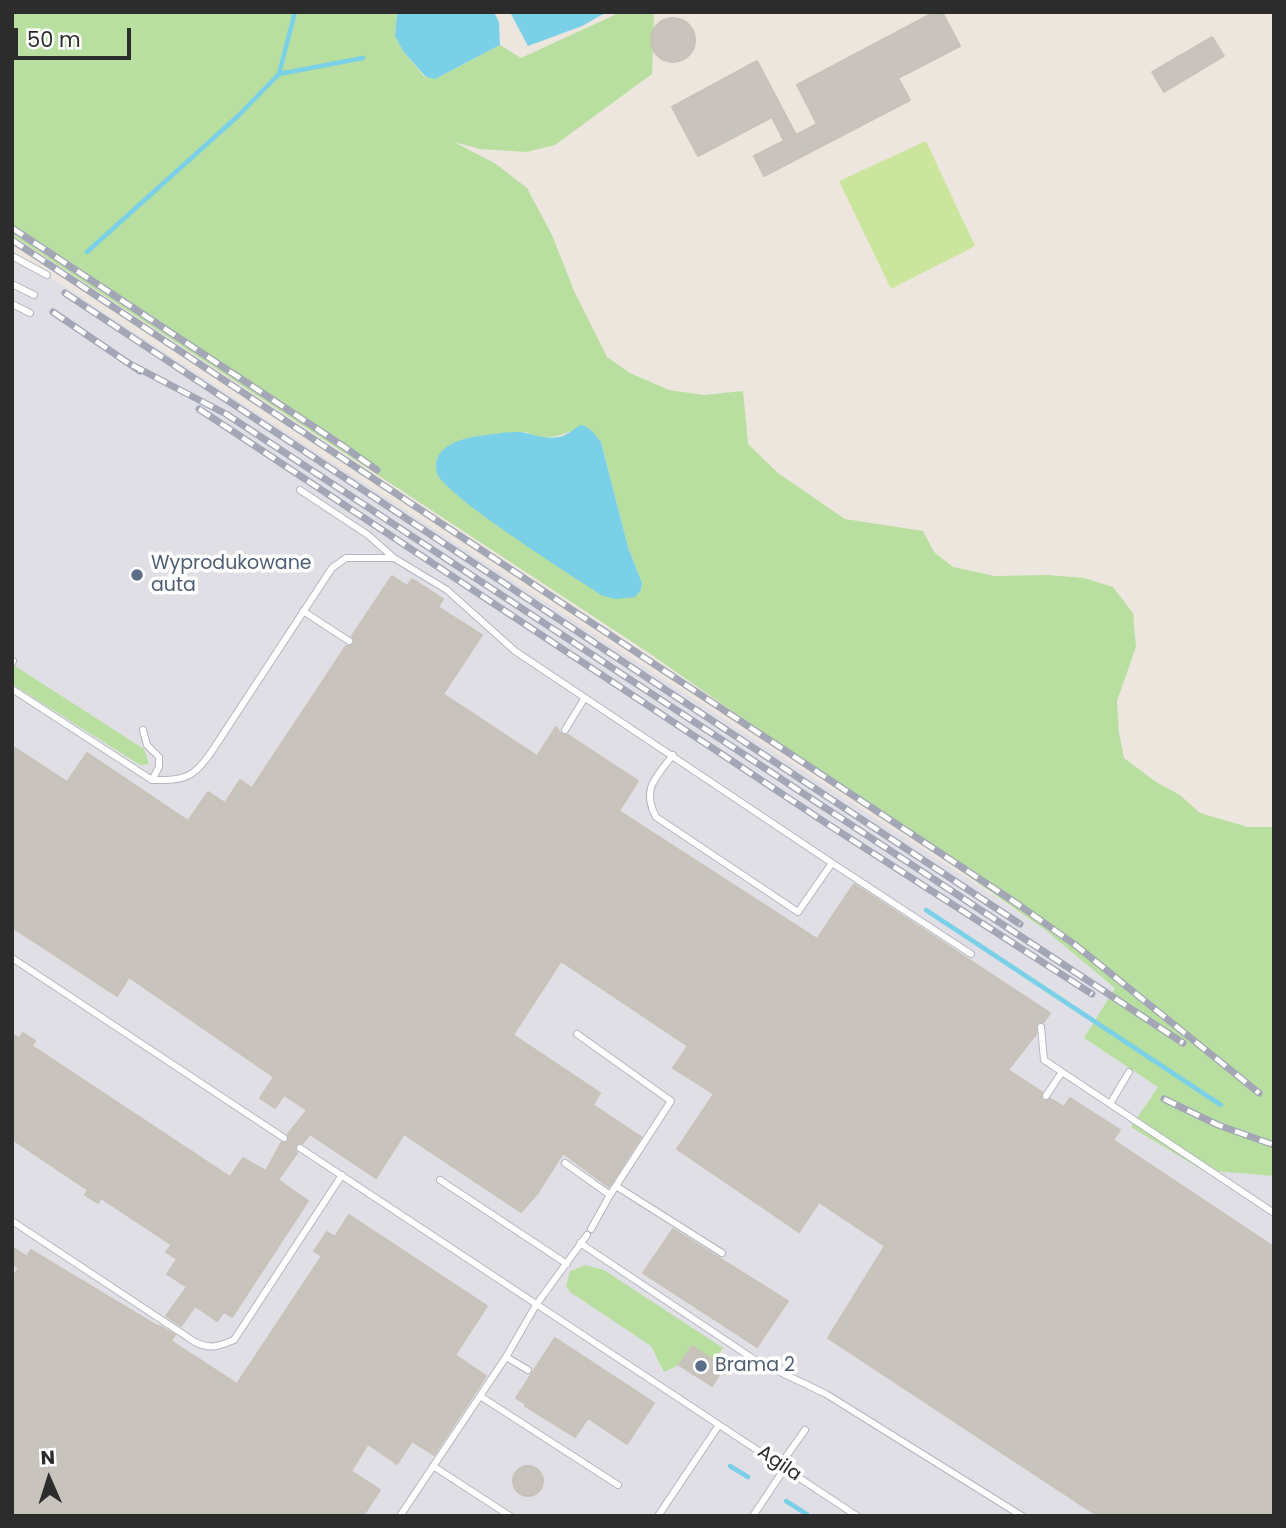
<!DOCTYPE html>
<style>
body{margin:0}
#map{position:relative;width:1286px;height:1528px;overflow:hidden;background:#ece6df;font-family:Poppins,sans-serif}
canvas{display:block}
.frame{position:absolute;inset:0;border:14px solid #2c2c2c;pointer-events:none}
.north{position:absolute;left:14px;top:1444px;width:70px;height:70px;-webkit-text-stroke:5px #fff;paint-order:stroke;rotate:357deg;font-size:19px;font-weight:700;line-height:28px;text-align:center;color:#2c2c2c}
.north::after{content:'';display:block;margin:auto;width:24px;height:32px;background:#2c2c2c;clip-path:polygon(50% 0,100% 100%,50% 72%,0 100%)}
.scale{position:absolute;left:14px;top:28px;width:117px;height:32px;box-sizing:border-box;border:4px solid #2c2c2c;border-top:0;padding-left:9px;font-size:21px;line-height:24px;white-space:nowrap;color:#2c2c2c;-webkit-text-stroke:5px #fff;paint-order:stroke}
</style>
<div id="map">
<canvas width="1286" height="1528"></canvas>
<div class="frame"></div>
<div class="north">N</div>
<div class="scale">50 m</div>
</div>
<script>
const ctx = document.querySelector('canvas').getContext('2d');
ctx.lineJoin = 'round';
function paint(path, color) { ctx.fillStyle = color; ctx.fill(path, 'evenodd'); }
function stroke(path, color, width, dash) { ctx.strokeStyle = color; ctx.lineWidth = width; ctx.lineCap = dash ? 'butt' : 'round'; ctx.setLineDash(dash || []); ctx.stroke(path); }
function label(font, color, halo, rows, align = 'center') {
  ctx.font = font + ' Poppins,sans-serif'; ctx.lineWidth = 7; ctx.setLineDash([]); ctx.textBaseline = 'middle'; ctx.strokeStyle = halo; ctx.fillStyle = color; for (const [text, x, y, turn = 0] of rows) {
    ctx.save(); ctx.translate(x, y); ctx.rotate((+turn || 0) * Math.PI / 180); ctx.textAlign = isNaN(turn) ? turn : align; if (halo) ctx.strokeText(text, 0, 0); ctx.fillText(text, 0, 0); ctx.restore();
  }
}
paint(new Path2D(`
 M12 252 1044 929 1115 988 1084 1038 1159 1087 1202 1170 1274 1176V1516H12Z`), '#e1dfe6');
paint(new Path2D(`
 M12 12H397L395 36 403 51 425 77 435 79 500 45 521 58 621 12H654L652 74 555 145 526 152 480 149 454 142 496 164 527 188 552 235 574 291 607 357 630 373 669 390 704 395 743 391 748 444 778 473 845 519 923 531 934 552 953 567 995 576 1048 575 1084 578 1113 587 1133 613 1136 647 1117 701 1119 733 1124 758 1156 782 1180 795 1200 813 1248 827H1274V1176L1202 1170 1131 1127 1158 1087 1084 1038 1115 988 1044 929 649 653 12 235ZM586 426 601 442 628 547 642 583 641 590 473 437 526 432C547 445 566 432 586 426Z
 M12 664 144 749 149 764 140 765 12 684Z
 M586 1265 604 1270 723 1348 714 1361 691 1346 679 1365 664 1372 651 1346 570 1292 566 1286 570 1271Z`), '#b9dfa0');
paint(new Path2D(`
 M926 141 975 246 891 289 839 181Z`), '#cbe69c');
paint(new Path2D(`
 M397 12H494L499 22 500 45 435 79 426 77 403 51 395 36Z
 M510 12H607L582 26 528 46Z
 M581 425C591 427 595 435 601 442L628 547 642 583 641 590 635 597 616 599 603 596C577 579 442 494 437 473 431 450 455 440 473 437 486 435 515 430 526 433 537 436 550 440 563 436 568 434 575 428 581 425Z`), '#7ad0e7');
stroke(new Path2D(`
 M279 74 363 58
 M87 252 238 116 279 74 295 12
 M926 910 1221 1105
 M730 1466 748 1477
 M786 1501 808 1515`), '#7ad0e7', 4.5);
const building = new Path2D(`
 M935 12H942L960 46 898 78 910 100 764 176 754 156 784 141 772 117 698 156 672 107 757 61 796 135 817 124 797 85Z
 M651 40a22 22 0 1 1 44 0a22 22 0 1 1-44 0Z
 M1212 37 1224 56 1164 92 1152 72Z
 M392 576 407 586 412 579 443 599 438 607 482 635 443 694 537 756 556 727 561 734 568 735 638 781 619 811 817 939 854 884 1050 1013 1044 1022 1036 1024V1034L1008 1070 1042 1092 1041 1098 1043 1101 1051 1099 1064 1107 1070 1098 1120 1130 1113 1140 1274 1247V1516H1098L828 1338 885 1246 819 1202 799 1232 677 1149 714 1094 673 1068 688 1046 561 961 513 1035 600 1093 593 1105 641 1137 609 1187 563 1153 537 1194 521 1212 404 1134 376 1178 310 1134 303 1143 296 1144 294 1148 297 1153 278 1180 308 1201 232 1317 224 1312 217 1321 195 1306 181 1326 166 1316 187 1287 167 1274 177 1259 166 1252 172 1245 101 1198 98 1203 85 1195 88 1190 12 1139V1034L19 1038 23 1033 35 1041 32 1046 230 1177 243 1158 266 1171 281 1143 289 1141 288 1134 307 1110 284 1095 275 1108 260 1098 274 1077 129 977 117 996 12 927V746L67 782 87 753 188 821 208 792 225 803 240 780 252 788 346 646 353 645 355 641 352 636Z
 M349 1215 487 1306 455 1355 486 1376 434 1455 412 1441 397 1464 368 1444 351 1471 380 1490 363 1516H12V1278L19 1268 12 1264V1247L27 1257 31 1250 159 1327 160 1326 175 1335 171 1341 237 1384 322 1256 314 1251 327 1232 335 1237Z
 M673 1229 788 1301 757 1347 643 1273Z
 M555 1338 654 1403 627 1444 588 1418 575 1437 525 1406 526 1404 516 1398Z
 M692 1346 724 1367 712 1386 679 1365Z
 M513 1481a15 15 0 1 1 30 0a15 15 0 1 1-30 0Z`);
paint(building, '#c8c4bd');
stroke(building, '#c8c2b9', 2);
const lane = new Path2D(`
 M12 256 47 275
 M12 284 34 295
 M12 304 30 313
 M300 490 368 535 394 558
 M303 611 349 641
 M12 663 13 661
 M12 689 152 780C185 780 193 779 212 751L332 568 346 558H394L447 590 515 651 832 863 798 912 656 817C641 789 656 777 673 755
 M143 730 147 745 159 757V767L152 780
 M565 730 584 699
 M832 863 971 954
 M12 958 284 1138
 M1041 1027 1044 1060 1274 1213
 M577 1034 671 1101 610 1195 591 1229
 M1046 1096 1062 1072
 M1110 1104 1129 1072
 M300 1148 857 1516
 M565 1163 610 1195
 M440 1180 567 1264
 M616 1186 722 1253
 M12 1221 195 1342C210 1350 219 1346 234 1340L342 1175
 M580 1243 755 1360 826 1394 1022 1516
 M506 1357 528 1370
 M480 1396 618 1485
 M780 1465 805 1430
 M433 1466 510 1516
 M400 1516 506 1357 536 1305 587 1235
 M658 1516 719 1425
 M753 1516 785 1468`);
stroke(lane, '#b2b6be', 8);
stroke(lane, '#fff', 6);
const rail = new Path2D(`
 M12 228 343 446 377 470
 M12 240 1019 905 1074 944 1259 1093
 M65 293 1020 924
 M53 312 140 371
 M132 365 226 414 1183 1043
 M199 409 829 825 1092 994
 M1164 1099 1218 1125 1274 1145`);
stroke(rail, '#a2a6b5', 7);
stroke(rail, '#fff', 4.5, [13]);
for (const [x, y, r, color] of [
 [137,575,7,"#5c6f8a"],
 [701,1366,7,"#5c6f8a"]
]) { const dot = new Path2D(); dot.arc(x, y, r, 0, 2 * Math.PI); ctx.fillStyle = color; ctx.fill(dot); stroke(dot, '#fff', 2.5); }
label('19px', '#4e5e75', '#fff', [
 ["Wyprodukowane",151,564],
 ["auta",151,586],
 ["Brama 2",715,1366]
], 'left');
label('19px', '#2c2c2c', '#fff', [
 ["Agila",779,1464,34]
]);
</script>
